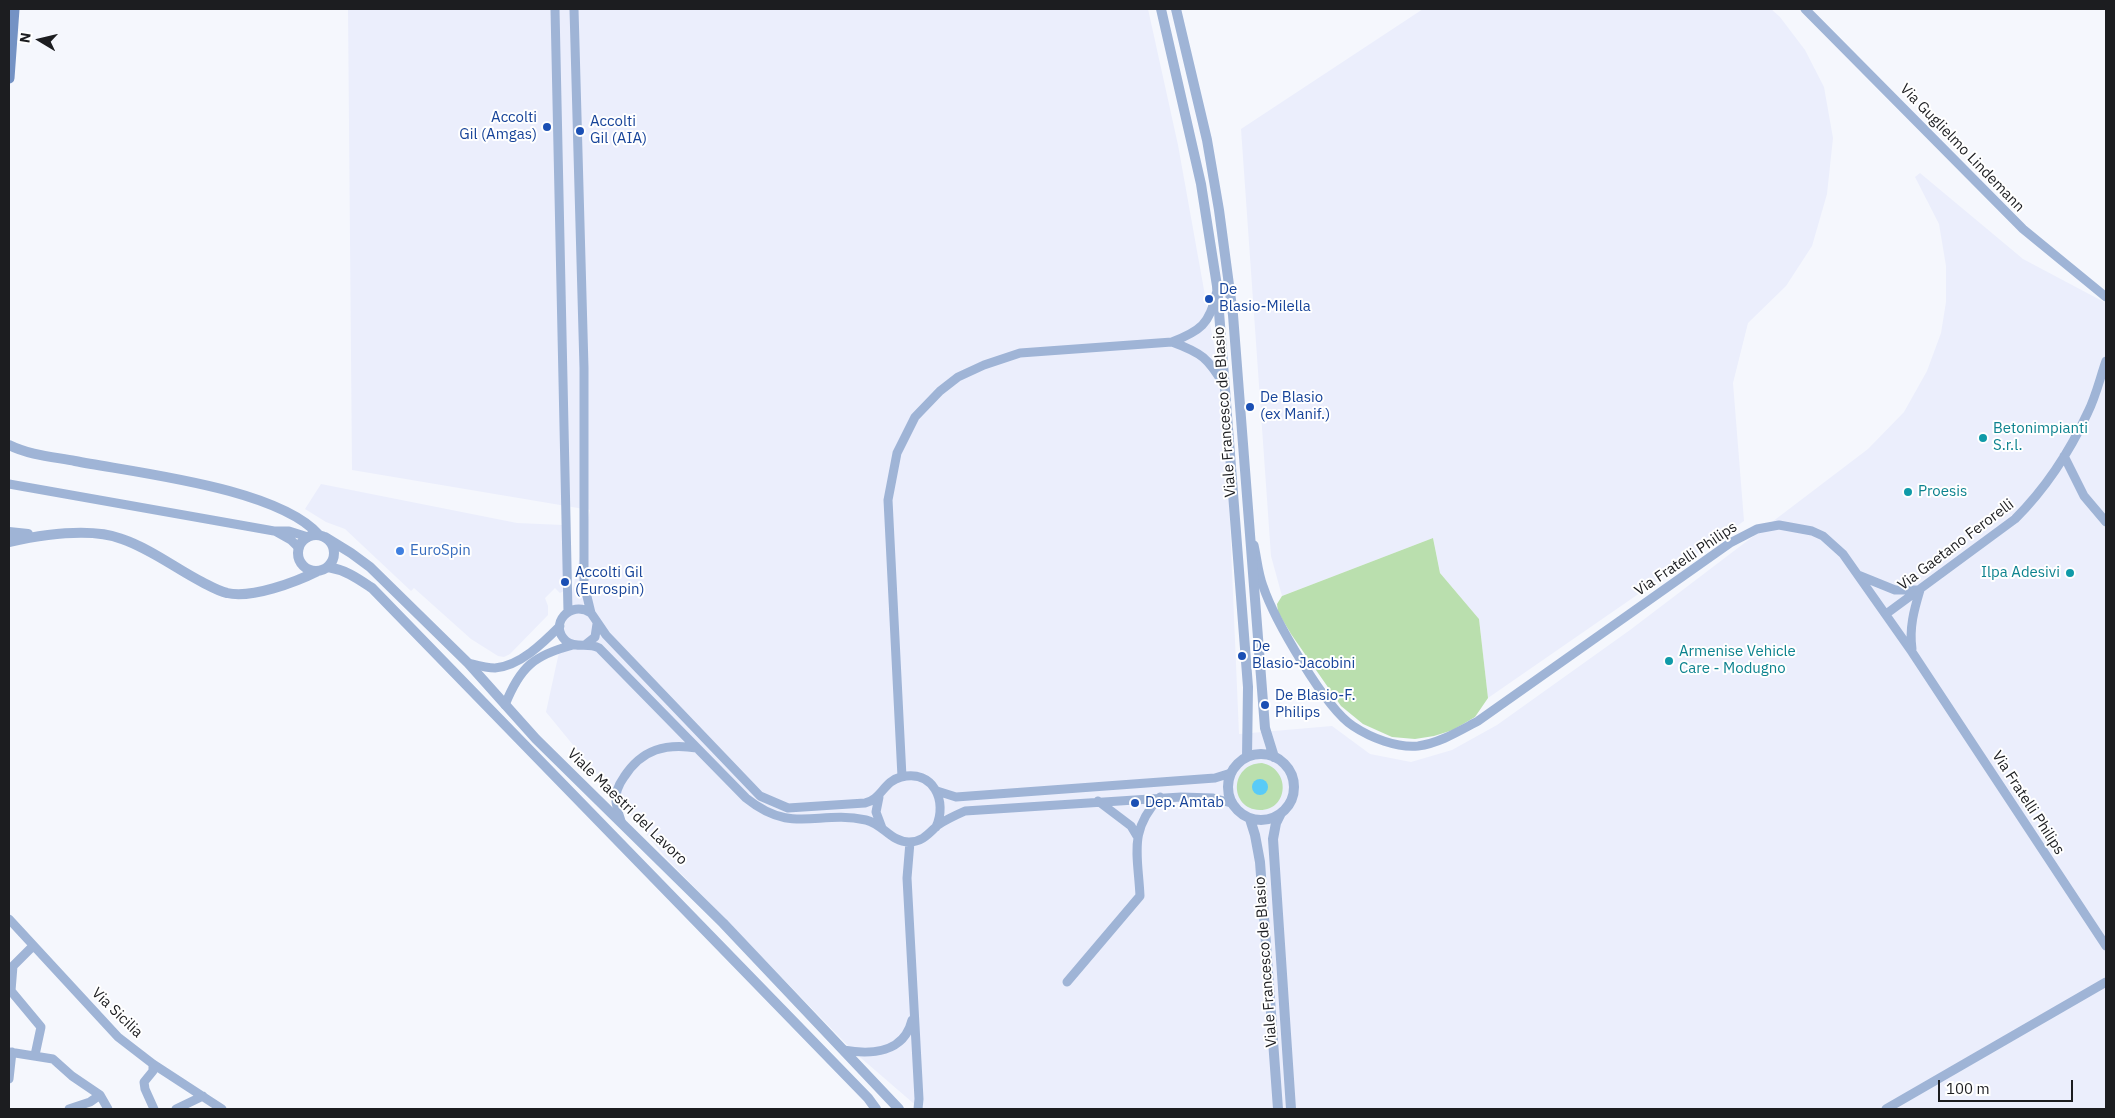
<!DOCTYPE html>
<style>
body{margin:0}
#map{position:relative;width:2115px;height:1118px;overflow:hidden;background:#f5f7fd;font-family:"IBM Plex Sans",sans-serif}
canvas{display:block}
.frame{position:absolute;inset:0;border:10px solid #1c1d20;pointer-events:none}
.north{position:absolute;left:15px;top:15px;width:50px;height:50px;-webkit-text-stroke:4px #fff;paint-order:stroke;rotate:279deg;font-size:14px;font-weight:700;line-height:20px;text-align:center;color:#1c1d20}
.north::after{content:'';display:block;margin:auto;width:18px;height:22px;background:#1c1d20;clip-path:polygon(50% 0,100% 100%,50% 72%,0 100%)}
.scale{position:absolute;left:1938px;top:1080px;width:135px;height:22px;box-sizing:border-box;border:2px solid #1c1d20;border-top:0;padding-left:6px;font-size:15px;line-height:18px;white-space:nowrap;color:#1c1d20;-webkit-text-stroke:4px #fff;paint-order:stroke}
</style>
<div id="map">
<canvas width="2115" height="1118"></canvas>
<div class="frame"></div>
<div class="north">N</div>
<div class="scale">100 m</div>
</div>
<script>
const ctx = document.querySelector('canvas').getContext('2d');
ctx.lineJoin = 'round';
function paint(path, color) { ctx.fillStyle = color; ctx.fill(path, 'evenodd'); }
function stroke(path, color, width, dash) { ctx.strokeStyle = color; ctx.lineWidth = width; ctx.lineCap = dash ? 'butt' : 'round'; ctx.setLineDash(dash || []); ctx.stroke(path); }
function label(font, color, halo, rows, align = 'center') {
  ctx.font = font + ' "IBM Plex Sans",sans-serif'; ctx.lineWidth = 4; ctx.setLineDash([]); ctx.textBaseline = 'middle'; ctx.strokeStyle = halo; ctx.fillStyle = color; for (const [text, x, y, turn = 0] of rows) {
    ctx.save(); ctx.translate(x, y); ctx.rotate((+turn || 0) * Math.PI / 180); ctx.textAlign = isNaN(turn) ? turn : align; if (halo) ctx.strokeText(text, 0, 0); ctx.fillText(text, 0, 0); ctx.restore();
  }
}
paint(new Path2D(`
 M348 9H1148L1178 145 1225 407 1239 734 1332 726 1370 754 1411 762 1452 750 1497 725 1630 630 1868 449 1904 412 1927 371 1941 333 1946 302V266L1939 224 1915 177 1920 173 2023 259 2106 303V1109H920L854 1052 665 857 546 712 590 510 352 470Z
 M1423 9H1771L1780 17 1805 50 1824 87 1833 138 1827 194 1812 246 1786 286 1748 323 1733 383 1744 521 1488 698 1479 619 1440 573 1433 538 1282 596 1271 556 1241 129Z
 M321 484 517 523 563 525 564 591 560 593 555 588 545 598 548 606V615L510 654 504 657 498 656 471 639 414 588 411 591 345 529 326 522 305 509Z`), '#ebeefc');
paint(new Path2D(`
 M1433 538 1440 573 1479 619 1488 698 1475 717 1453 730 1434 736 1415 739 1392 737 1363 724 1341 706 1291 634 1278 612 1277 604 1282 596Z
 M1262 763C1291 769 1289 810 1260 810 1229 809 1229 764 1262 763Z`), '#badfae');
paint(new Path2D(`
 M1252 787a8 8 0 1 1 16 0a8 8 0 1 1-16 0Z`), '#59cbf7');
stroke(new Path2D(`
 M555 9 568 612
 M574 9 584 368V584L591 613 606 635 760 796 788 808 865 803C881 800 884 781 901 777 933 769 948 801 936 827
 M1805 9 2023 229 2106 297
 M1172 342C1202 353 1208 358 1224 385
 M2064 456 2084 496 2106 522
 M9 484 274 531H289L308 537
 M275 531 291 540 299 548
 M1254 545C1257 558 1258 573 1263 586 1274 619 1325 708 1353 726 1371 738 1397 748 1418 746 1440 743 1459 731 1478 721L1730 543 1757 529 1779 525 1812 531 1823 536 1843 554 1912 652 2106 946
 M1858 575 1895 590H1920C1914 610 1909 628 1912 649
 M591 613C570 599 548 625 566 641 576 649 588 642 599 648L746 798C793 836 818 809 866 820 883 824 891 842 909 842 923 842 929 833 938 825 947 819 956 815 965 811L1181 797 1213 798 1231 803
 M1886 614 2015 519C2045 489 2070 451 2088 412 2096 396 2100 378 2106 361
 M585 645 595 637 597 624
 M468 663C476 665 486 668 495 668 520 666 543 643 560 626
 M505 705C520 667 534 655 573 645
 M902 777 888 500 897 453 915 417 940 391 958 377 984 365 1020 353 1172 342C1200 331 1210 324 1216 294
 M937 791 956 797 1215 778 1231 773
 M879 797 876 812 882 828
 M1098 801 1131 826 1137 836
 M621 821C619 815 617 808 616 802 615 793 619 784 624 777 642 749 666 743 697 748
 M910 842 907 878 919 1099 918 1109
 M9 919 118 1037 153 1064 222 1109
 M33 946 13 966 11 991 41 1027 35 1055
 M1067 982 1140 896C1138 854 1128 831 1160 797
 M843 1050C871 1055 904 1053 912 1020
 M9 1052 53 1059 72 1076 100 1095 108 1109
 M153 1064V1071L144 1082 145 1089 154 1109
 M9 1079 12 1052
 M69 1109 90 1102 100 1095
 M176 1109 203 1096
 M1886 1109 2106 982`), '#9fb4d6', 9);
stroke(new Path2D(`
 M1161 9 1201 184 1217 286 1248 687 1247 757
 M1176 9 1207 140 1219 210 1233 315 1265 728 1274 757
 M9 445C29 455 54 457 75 461 137 473 278 488 319 535
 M9 532 28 534
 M298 553a18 18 0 1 1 36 0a18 18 0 1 1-36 0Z
 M325 537 351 553 370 567 468 663 536 739 723 923 899 1109
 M9 542C41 535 90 527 122 539 151 549 175 568 202 582 210 586 218 591 227 593 251 599 296 582 318 571
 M328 567C346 570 357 578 372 588L868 1098 876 1109
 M1228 787a33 33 0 1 1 66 0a33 33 0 1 1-66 0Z
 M1281 813 1276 823 1273 839 1291 1109
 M1250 819 1255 835 1260 862 1278 1109`), '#9fb4d6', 10);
stroke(new Path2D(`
 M9 78 14 9`), '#7492c4', 11);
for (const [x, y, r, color] of [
 [547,127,5,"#1a4fb4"],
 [580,131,5,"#1a4fb4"],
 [1209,299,5,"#1a4fb4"],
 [1250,407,5,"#1a4fb4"],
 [1983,438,5,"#0f9aa8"],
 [1908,492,5,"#0f9aa8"],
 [400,551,5,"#3f7fe0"],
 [2070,573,5,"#0f9aa8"],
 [565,582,5,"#1a4fb4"],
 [1242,656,5,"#1a4fb4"],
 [1669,661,5,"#0f9aa8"],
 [1265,705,5,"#1a4fb4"],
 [1135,803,5,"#1a4fb4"]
]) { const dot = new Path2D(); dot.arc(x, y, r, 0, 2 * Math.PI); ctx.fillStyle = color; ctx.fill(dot); stroke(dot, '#fff', 2); }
label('15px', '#164399', '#fff', [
 ["Accolti",537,118,"right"],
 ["Gil (Amgas)",537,135,"right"],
 ["Accolti",590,122],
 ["Gil (AIA)",590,139],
 ["De",1219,290],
 ["Blasio-Milella",1219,307],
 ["De Blasio",1260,398],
 ["(ex Manif.)",1260,415],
 ["Accolti Gil",575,573],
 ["(Eurospin)",575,590],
 ["De",1252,647],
 ["Blasio-Jacobini",1252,664],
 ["De Blasio-F.",1275,696],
 ["Philips",1275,713],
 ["Dep. Amtab",1145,803]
], 'left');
label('15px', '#1c1d20', '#fff', [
 ["Via Guglielmo Lindemann",1962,148,46],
 ["Viale Francesco de Blasio",1225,412,-94],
 ["Via Gaetano Ferorelli",1956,545,-37],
 ["Via Fratelli Philips",1686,559,-34],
 ["Via Fratelli Philips",2028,803,57],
 ["Viale Maestri del Lavoro",627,807,44],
 ["Viale Francesco de Blasio",1266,962,-94],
 ["Via Sicilia",117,1013,44]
]);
label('15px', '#0d838f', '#fff', [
 ["Betonimpianti",1993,429],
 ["S.r.l.",1993,446],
 ["Proesis",1918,492],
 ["Ilpa Adesivi",2060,573,"right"],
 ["Armenise Vehicle",1679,652],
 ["Care - Modugno",1679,669]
], 'left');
label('15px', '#366cbe', '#fff', [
 ["EuroSpin",410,551]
], 'left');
</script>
